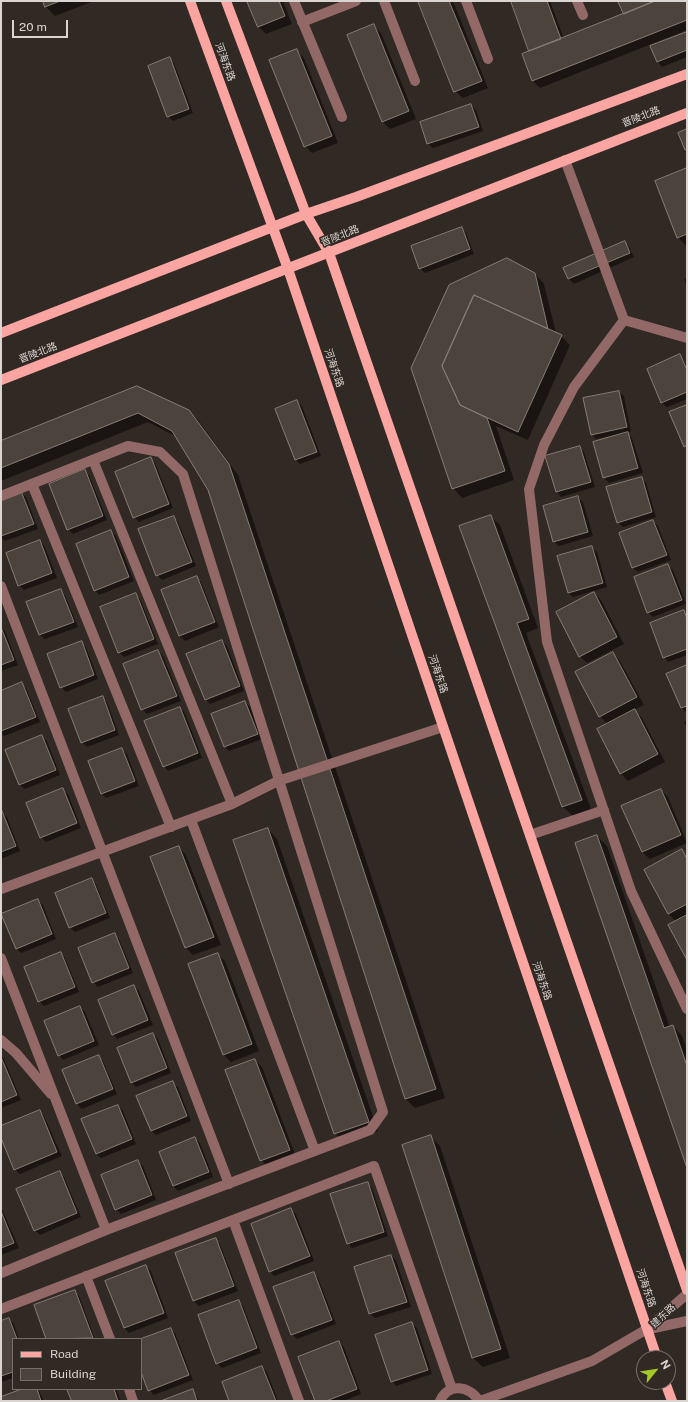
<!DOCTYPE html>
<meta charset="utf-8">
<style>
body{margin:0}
#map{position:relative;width:688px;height:1402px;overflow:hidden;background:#312923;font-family:"Public Sans",sans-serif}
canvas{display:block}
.frame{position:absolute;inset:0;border:2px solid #dad5d1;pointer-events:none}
.legend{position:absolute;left:12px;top:1338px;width:130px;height:52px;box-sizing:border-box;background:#312923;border:1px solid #756e69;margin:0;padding:5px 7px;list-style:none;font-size:12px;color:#dad5d1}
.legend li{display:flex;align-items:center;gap:8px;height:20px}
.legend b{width:20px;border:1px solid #756e69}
.north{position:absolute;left:636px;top:1350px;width:40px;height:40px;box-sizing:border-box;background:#312923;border:1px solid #756e69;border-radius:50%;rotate:60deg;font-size:11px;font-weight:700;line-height:16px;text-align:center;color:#dad5d1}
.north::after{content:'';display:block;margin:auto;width:14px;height:18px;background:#a3c926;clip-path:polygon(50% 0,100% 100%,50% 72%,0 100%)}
.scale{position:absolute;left:12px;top:20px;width:56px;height:18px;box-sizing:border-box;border:2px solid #dad5d1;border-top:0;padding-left:5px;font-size:12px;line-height:14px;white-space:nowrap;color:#dad5d1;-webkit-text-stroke:3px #312923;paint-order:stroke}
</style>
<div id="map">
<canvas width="688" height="1402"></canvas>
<div class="frame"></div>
<ul class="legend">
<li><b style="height:5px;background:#faa5a2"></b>Road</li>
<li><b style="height:11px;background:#4c433c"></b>Building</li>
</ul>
<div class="north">N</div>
<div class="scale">20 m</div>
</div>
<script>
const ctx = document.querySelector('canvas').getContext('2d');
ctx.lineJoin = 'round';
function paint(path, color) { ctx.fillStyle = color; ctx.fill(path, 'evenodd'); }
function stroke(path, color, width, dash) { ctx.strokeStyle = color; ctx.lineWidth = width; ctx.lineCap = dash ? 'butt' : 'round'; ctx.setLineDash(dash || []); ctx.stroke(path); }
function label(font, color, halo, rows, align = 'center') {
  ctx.font = font + ' "Public Sans","Noto Sans SC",sans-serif'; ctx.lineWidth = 3; ctx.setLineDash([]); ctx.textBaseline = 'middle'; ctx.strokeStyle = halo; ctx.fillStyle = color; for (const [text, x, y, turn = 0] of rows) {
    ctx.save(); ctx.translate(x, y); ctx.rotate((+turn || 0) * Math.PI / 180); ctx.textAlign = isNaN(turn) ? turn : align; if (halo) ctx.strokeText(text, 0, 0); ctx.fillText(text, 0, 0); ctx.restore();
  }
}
paint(new Path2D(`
 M44 1H94L55 16 46 7Z
 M248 1H283L292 24 266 34 259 27Z
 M419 1H453L488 88 463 98 455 91Z
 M512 1H550L564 39 625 15 619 1H687V30L540 88 533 81 530 52Z
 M374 26 381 33 416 119 390 129 383 122Z
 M687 33V57L662 67 658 62 652 47Z
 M297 50 304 58 338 143 312 153 305 146Z
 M169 58 174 63 193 113 173 121 168 116Z
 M471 105 476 110 483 131 433 148 428 144Z
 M687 170V247L678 237Z
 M461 228 466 233 474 254 425 273 420 268Z
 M625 243 629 247 634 257 574 284 569 279 564 269Z
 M535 274 544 284 556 333 561 336 570 345 528 440 496 426 514 480 462 498 453 488 412 368Z
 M687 278V287L684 279Z
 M680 356 687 365V399L667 407 662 403 648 369Z
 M137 387 188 411 198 420 238 475 445 1098 415 1108 406 1099 208 490 177 437 148 422 1 481V442Z
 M619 392 624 396 631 432 627 433 632 438 643 473 609 483 604 478 594 443 618 436 617 435 596 439 592 434Z
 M297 401 302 406 321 456 300 464 295 459Z
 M580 447 584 452 595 487 561 497 557 492Z
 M150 459 155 463 173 508 139 522 134 517Z
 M84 471 89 475 107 520 73 534 68 529Z
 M641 478 646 482 656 517 623 527 618 522Z
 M21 492 26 497 38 529 5 541 1 537V499Z
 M578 497 583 502 593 536 559 546 554 542Z
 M490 516 500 525 538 628 526 633 591 809 573 816 563 807 461 527Z
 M174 517 178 522 196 566 162 580 157 575Z
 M653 521 658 526 671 560 638 572 633 568 621 533Z
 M111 531 116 536 134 581 99 595 95 590Z
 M40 541 44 545 57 578 24 590 19 585Z
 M592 547 597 552 607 587 573 597 568 592Z
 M668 566 673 570 686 604 653 617 648 612Z
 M196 577 201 582 219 627 185 641 180 636 162 591Z
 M60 590 65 595 78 627 45 639 40 635Z
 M594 593 601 600 624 644 587 663 580 656Z
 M135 594 140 599 158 644 124 657 119 652Z
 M683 611 687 615V655L668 662 664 657Z
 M1 627 5 631 18 665 1 671Z
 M222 641 227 646 244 691 210 704 206 700Z
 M81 642 86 647 98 679 66 692 61 687Z
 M158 651 163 656 181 701 147 714 142 709Z
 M613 653 620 661 644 705 634 710 642 718 665 762 628 781 621 774 598 730 608 725 600 716Z
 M687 666V712H686L682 708Z
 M21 684 26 688 40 722 4 736 1 733V692Z
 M102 697 107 702 119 735 87 747 82 742Z
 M245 702 250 707 262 739 229 751 225 747Z
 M180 708 185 713 202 758 168 771 164 766Z
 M687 721V728L684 722Z
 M42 737 47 741 60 775 25 789 20 785 7 751Z
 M122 749 127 754 139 786 106 798 102 794Z
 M63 789 68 794 81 828 46 842 41 837Z
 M661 790 668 797 687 843 650 859 642 852 623 806Z
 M2 812 7 817 20 851 1 859Z
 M268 829 277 839 378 1131 344 1143 335 1133Z
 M597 836 607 846 670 1028 673 1026 682 1036 687 1050V1165Z
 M179 847 186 855 221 945 193 955 186 948 151 858Z
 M682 851 687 856V958L676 922 669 914 645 870Z
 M92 879 96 884 110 918 75 932 70 927Z
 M38 900 43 905 56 939 21 953 16 948Z
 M115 934 119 939 133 973 98 987 93 982Z
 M61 953 65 958 79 992 44 1006 39 1001Z
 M217 954 225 961 259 1051 231 1062 224 1055Z
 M134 986 139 991 153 1025 117 1039 113 1034Z
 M80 1007 85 1012 99 1045 63 1060 59 1055Z
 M153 1034 158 1039 171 1073 136 1087 131 1082Z
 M1 1056 4 1059 21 1100 1 1108Z
 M98 1056 103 1061 117 1094 82 1109 77 1104 63 1070Z
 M255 1060 262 1067 296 1157 268 1167 261 1160Z
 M173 1083 178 1087 191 1121 156 1135 151 1130Z
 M118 1106 123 1111 136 1144 101 1158 96 1154Z
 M40 1111 44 1116 62 1156 20 1174 15 1169 1 1136V1127Z
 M431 1137 440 1146 510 1358 483 1367 473 1358 403 1146Z
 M195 1138 200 1143 213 1177 178 1191 173 1186 160 1152Z
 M138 1162 143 1166 156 1200 121 1214 116 1209Z
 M59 1172 64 1177 81 1217 40 1235 35 1230Z
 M367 1183 372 1188 388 1236 352 1248 348 1243Z
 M1 1207 19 1248 1 1255Z
 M291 1210 296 1214 314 1261 274 1276 270 1271Z
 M216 1239 220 1244 238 1291 199 1306 194 1301 176 1254Z
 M391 1256 396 1260 411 1307 375 1318 370 1314 355 1267Z
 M146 1266 151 1271 168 1318 129 1333 124 1328 107 1281Z
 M314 1273 318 1278 336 1324 297 1339 292 1334Z
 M74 1291 79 1296 95 1339H48L35 1306Z
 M239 1301 243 1306 261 1353 222 1368 217 1363Z
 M9 1319 14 1324 19 1339H13V1378L1 1382V1322Z
 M412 1324 417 1328 432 1374 396 1386 392 1381Z
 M171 1329 175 1333 193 1380 154 1395 149 1390 141 1369V1340Z
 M339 1342 344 1347 361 1394 343 1401H316Z
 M262 1367 267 1372 278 1401H230Z
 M25 1389H38L44 1401H1V1398Z
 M68 1389H116L121 1401H73Z
 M192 1390 200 1401H163Z`), '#0007');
const building = new Path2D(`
 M43 1H60L45 7Z
 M247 1H279L285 16 258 27Z
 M418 1H449L482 81 454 92Z
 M511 1H547L561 39 529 51Z
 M618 1H655L624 14Z
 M655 1H687V20L532 81 522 54Z
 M374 24 409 111 382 122 347 35Z
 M687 32V50L657 62 650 46Z
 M297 49 332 136 304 147 269 60Z
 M170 57 189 109 167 117 148 66Z
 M471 104 479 127 427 144 420 122Z
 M687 129V149L685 150 678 133Z
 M687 168V234L677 238 655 181Z
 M462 227 470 249 419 269 411 246Z
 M625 241 630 253 568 279 563 268Z
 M507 258 535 273 548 329 474 295 442 366 460 405 487 418 505 471 452 489 411 368 449 285Z
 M474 295 562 335 518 432 460 405 442 366Z
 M680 354 687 370V392L661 403 647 369Z
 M137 386 189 410 229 464 436 1089 405 1099 208 490 172 431 138 413 1 468V441Z
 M619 391 627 427 591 435 583 398Z
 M297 400 317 452 295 460 275 409Z
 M687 405V445L684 447 669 412Z
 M628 432 638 468 603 478 593 442Z
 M580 446 591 482 556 492 545 456Z
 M151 457 169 504 133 518 115 472Z
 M85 469 103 516 67 530 49 484Z
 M642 477 652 512 617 523 606 487Z
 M21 491 34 524 1 536V498Z
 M578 496 588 532 553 542 543 506Z
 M491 515 529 619 517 623 582 800 562 807 459 526Z
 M174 516 192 562 156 576 138 529Z
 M653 520 667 555 632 568 619 533Z
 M111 530 129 577 94 591 76 544Z
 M40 540 52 573 18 586 6 553Z
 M592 546 603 583 568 593 557 556Z
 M668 564 682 600 647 613 634 577Z
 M197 576 215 622 179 636 161 590Z
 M61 589 74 622 39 635 26 602Z
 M594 592 617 637 579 657 556 612Z
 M136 593 154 639 118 653 100 607Z
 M684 610 687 619V649L663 658 650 623Z
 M1 627 14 660 1 665Z
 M222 640 240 686 205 700 186 654Z
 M82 641 94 675 60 688 47 654Z
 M158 650 177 696 141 710 123 664Z
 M613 652 637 697 599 717 575 672Z
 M687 665V706L681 708 666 674Z
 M22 682 36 717 1 731V691Z
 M103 696 115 730 81 743 68 709Z
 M245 701 258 734 224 747 211 714Z
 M180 707 198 753 163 767 144 721Z
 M635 709 658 754 620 774 597 729Z
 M42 735 56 770 19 785 5 750Z
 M122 748 135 781 101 794 88 761Z
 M63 788 77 823 40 838 26 803Z
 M661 789 681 835 642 852 621 806Z
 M2 811 16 846 1 852V812Z
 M268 828 369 1122 334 1134 233 840Z
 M597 835 664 1028 673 1025 687 1066V1168L575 843Z
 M179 846 214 937 185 948 150 857Z
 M682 849 687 859V904L668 914 644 870Z
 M92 878 106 913 69 928 55 893Z
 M38 899 52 934 16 949 1 914Z
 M687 915V960L668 925Z
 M115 933 129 968 92 983 78 948Z
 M61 952 75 987 38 1002 24 967Z
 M218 953 252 1044 223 1055 188 964Z
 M134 985 148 1020 112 1035 98 1000Z
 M80 1006 94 1041 58 1056 44 1021Z
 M153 1033 167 1068 131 1083 117 1048Z
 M99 1055 113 1089 76 1104 62 1070Z
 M1 1057 17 1095 1 1102Z
 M255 1059 290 1150 260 1161 225 1070Z
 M173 1081 187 1116 151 1131 136 1096Z
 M118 1105 132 1139 96 1154 81 1119Z
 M40 1110 57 1152 14 1170 1 1138V1126Z
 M431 1135 501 1349 472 1358 402 1145Z
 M195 1137 209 1172 173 1186 159 1152Z
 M138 1160 152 1195 115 1210 101 1175Z
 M60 1171 77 1213 34 1231 16 1189Z
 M368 1182 384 1232 347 1244 330 1194Z
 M291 1208 310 1256 269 1272 251 1224Z
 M1 1211 14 1243 1 1248Z
 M216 1238 234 1286 193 1301 175 1253Z
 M391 1255 407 1302 369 1314 354 1267Z
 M146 1265 164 1313 124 1328 105 1281Z
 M314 1272 332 1320 291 1335 273 1287Z
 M75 1290 93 1338 46 1339 34 1305Z
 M239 1300 257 1348 216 1364 198 1315Z
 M9 1318 17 1339H13V1372L1 1376V1321Z
 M412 1322 428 1370 391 1382 375 1335Z
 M171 1328 189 1375 148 1391 141 1372V1339Z
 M339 1341 357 1389 326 1401H315L298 1357Z
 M262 1366 276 1401H229L222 1382Z
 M22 1389H37L41 1401H1V1397Z
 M67 1389H114L118 1401H72Z
 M193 1389 197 1401H161Z`);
paint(building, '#4c433c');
stroke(building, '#877d75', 1);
stroke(new Path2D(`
 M294 1 342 117
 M384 1 415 81
 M466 1 488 59
 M577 1 583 15
 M302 22 356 1
 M565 160 624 320
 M624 320 574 387 544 445 529 489 547 642 631 891 687 1009
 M624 320 687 338
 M93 460 232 804
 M32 484 171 827
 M1 496 128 446 160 452 183 474 383 1112 370 1130 106 1230 1 1273
 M1 586 229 1184
 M191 820 315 1151
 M530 835 604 810
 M1 889 232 804 278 781 443 727
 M1 958 106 1230
 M1 1040 16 1053 51 1094
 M233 1220 299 1401
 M86 1276 110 1339
 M1 1309 374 1166 452 1389
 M649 1329 687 1321
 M129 1389 133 1401
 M440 1401C448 1382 470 1386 479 1401
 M480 1401 592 1361 647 1329 687 1294`), '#926967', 10);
stroke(new Path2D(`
 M190 1 288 269 657 1358
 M226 1 306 214 329 253 687 1290
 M1 333 306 214 356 197 687 74
 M1 380 687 113
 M665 1382 672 1401`), '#faa5a2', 10);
label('10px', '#dad5d1', '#312923', [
 ["河海东路",225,62,70],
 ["晋陵北路",641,117,-21],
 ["晋陵北路",340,236,-22],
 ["晋陵北路",38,353,-21],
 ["河海东路",334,368,71],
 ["河海东路",438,674,71],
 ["河海东路",542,981,71],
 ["河海东路",646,1288,71],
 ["建东路",663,1316,-43]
]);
</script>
